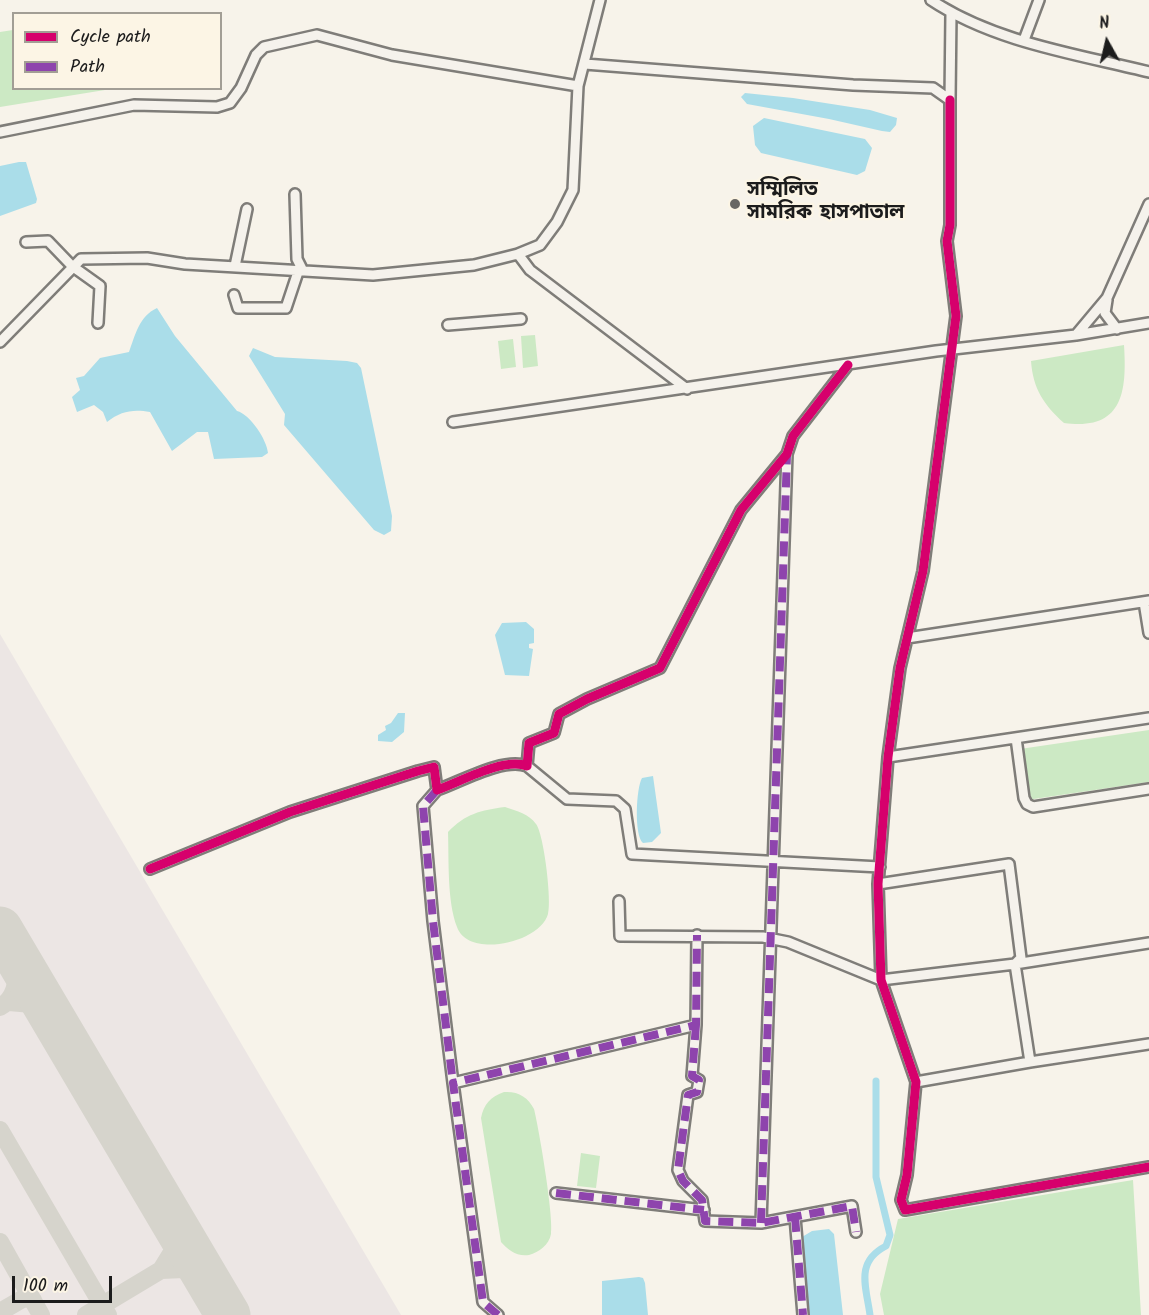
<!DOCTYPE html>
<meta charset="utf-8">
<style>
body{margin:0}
#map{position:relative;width:1149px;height:1315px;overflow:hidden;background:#f7f3ea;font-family:Kalam,sans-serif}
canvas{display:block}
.legend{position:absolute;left:12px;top:12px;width:210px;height:78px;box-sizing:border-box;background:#fcf5e5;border:2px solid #a29e95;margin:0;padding:8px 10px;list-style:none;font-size:18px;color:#1c1c1c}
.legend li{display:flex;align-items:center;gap:12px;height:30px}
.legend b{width:30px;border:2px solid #a29e95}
.north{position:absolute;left:1077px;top:12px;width:60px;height:60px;-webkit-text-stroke:4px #fcf5e5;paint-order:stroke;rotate:352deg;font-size:16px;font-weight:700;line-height:24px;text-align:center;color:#1c1c1c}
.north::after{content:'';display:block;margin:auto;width:21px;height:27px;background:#1c1c1c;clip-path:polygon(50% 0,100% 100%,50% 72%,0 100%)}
.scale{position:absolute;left:12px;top:1276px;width:100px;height:27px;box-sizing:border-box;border:3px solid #1c1c1c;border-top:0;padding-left:8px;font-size:18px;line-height:21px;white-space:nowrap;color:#1c1c1c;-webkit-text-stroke:4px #fcf5e5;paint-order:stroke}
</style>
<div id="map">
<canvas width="1149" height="1315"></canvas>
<ul class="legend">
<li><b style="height:8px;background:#d6006c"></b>Cycle path</li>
<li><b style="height:8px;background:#8e44ad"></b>Path</li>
</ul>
<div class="north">N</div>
<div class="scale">100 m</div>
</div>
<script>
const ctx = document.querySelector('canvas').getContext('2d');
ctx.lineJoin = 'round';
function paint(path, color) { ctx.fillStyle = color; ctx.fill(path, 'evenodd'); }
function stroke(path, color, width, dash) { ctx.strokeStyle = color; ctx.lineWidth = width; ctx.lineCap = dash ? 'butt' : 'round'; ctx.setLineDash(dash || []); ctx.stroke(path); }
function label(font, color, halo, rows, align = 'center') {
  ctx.font = font + ' Kalam,"Noto Sans Bengali",sans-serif'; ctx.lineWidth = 4.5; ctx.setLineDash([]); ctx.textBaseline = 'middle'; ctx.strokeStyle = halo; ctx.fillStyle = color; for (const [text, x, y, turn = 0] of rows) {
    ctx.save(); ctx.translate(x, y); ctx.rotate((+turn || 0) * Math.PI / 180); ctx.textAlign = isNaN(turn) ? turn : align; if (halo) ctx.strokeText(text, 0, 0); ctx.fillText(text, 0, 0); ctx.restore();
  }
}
paint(new Path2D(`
 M0 634 401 1315H0Z`), '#ece6e4');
paint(new Path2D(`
 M13 30 14 88 111 89 0 107V32Z
 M535 335 538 366 523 368 521 336Z
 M513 339 516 367 501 369 498 341Z
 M1124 345C1127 392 1123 431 1064 423 1044 405 1033 389 1031 361Z
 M1149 730V782L1027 800 1020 749Z
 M505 807C517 811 529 814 536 824 544 834 552 902 548 914 540 943 468 959 457 927 447 901 449 860 448 832 465 814 481 810 505 807Z
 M504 1092C518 1091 528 1097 534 1109 539 1129 554 1217 551 1234 549 1245 539 1252 529 1255 517 1257 508 1250 501 1242L481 1118C484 1104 490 1097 504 1092Z
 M581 1153 600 1156 596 1188 577 1186Z
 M1133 1180 1141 1315H884L880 1294 898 1219Z`), '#cce9c4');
paint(new Path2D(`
 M745 93 793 98 870 110 897 118 896 125 890 132 882 131 829 119 747 104 741 97Z
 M764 118 865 139 872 148 865 171 857 175 761 153 755 145 753 126Z
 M19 162H26L37 199 36 203 0 216V166Z
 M157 308 175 336 237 411C250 414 267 440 268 453L262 457 214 459 208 432H197L172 451 150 412C133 409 121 411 107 422L103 412 94 405 77 412 72 397 80 390 76 378 84 376 100 358 129 352C135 336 139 316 157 308Z
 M253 348 275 357 347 361 357 363 361 368 392 516 391 531 384 535 374 530 284 425 285 414 249 356Z
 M526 622 534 629V643L529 644V648L533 649 529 676 505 675 495 635 502 623Z
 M398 713H405L404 732 392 742 378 741V735L386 730 385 726 391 723Z
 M653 776 661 833 652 842 643 843C634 836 636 788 642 778Z
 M829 1229 834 1234 843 1315H807L802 1237 812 1231Z
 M639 1277 643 1278 645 1283 648 1315H602V1281Z`), '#aadde9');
stroke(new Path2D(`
 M870 1315C866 1286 855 1262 886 1246L890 1235 876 1177V1081`), '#aadde9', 7);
stroke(new Path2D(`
 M9 1002 32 1004 53 1019
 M0 1007C18 997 18 976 16 957
 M0 1130 108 1315
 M0 1242 41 1315
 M161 1270 184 1269 209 1283
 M0 1312 24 1298 33 1300
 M86 1315 161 1270 174 1249 173 1222`), '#d6d4cc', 18);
stroke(new Path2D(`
 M0 929 228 1315`), '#d6d4cc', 45);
const minor = new Path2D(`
 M931 0C994 42 1076 54 1149 72
 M1024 40 1039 0
 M585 64 853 85 933 88 950 100 951 13
 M950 100V225L947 241 956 316 923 571 900 668 888 757 878 884 881 980 916 1082 907 1175 901 1200 905 1210 1149 1167
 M0 132 134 105 217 107 230 103 241 88 256 55 264 47 317 35 392 55 578 86
 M295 194 297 259 302 269
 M26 242 48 241 72 266 100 286 98 323
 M518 254 530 270 687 389
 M235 266 247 209
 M234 295 238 308H286L299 269
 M1107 300 1105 313 1117 329
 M448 325 521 319
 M1076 335 1107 298 1149 204
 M0 342 81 259 147 258 185 264 373 275 474 265 518 254 540 245 557 222 573 190 578 86 600 0
 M453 422 936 351 1076 335 1149 323
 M1144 602 1149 633
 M907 638 1149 601
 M1016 738 1024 798 1027 804 1033 807 1149 789
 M888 757 1149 718
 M527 766 567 799 616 801 625 809 632 854 880 867
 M437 790 423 806 433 921 453 1083
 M150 869 290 812 418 771 434 767 437 790C462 781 504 757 527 766L529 743 554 733 559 714 587 699 660 668 741 510 787 454 793 436 848 365
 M619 901 620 936 763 937 788 942 881 980 1015 964 1021 958 1009 864 878 884
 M1149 943 1015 964 1030 1062 1149 1044
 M696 1025 692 1076 699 1080 697 1092 688 1095 678 1170 683 1181 702 1200 705 1221 761 1223 852 1206 856 1232
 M916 1082 1030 1062
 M556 1193 704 1210
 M795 1217 803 1315
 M761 1223 787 454
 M498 1315 483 1302 453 1083 696 1025 697 935`);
stroke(minor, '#7f7d79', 14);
stroke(minor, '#f5f2ec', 9);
stroke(new Path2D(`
 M437 790 423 806 433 921 453 1083
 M696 1025 692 1076 699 1080 697 1092 688 1095 678 1170 683 1181 702 1200 705 1221 761 1223 852 1206 856 1232
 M556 1193 704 1210
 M795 1217 803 1315
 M761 1223 787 455
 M498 1315 483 1302 453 1083 696 1025 697 935`), '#8e44ad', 8, [15, 8]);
stroke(new Path2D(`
 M950 100V225L947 241 956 316 923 571 900 668 888 757 878 884 881 980 916 1082 907 1175 901 1200 905 1210 1149 1167
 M150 869 290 812 418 771 434 767 437 790C462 781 504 757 527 766L529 743 554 733 559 714 587 699 660 668 741 510 787 454 793 436 848 365`), '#d6006c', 9);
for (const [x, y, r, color] of [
 [735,204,6,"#696764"]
]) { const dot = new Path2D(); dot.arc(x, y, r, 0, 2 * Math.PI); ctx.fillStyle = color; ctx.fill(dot); stroke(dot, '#fcf5e5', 2); }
label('bold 20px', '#1c1c1c', '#fcf5e5', [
 ["সম্মিলিত",747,192],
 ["সামরিক হাসপাতাল",747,215]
], 'left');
</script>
